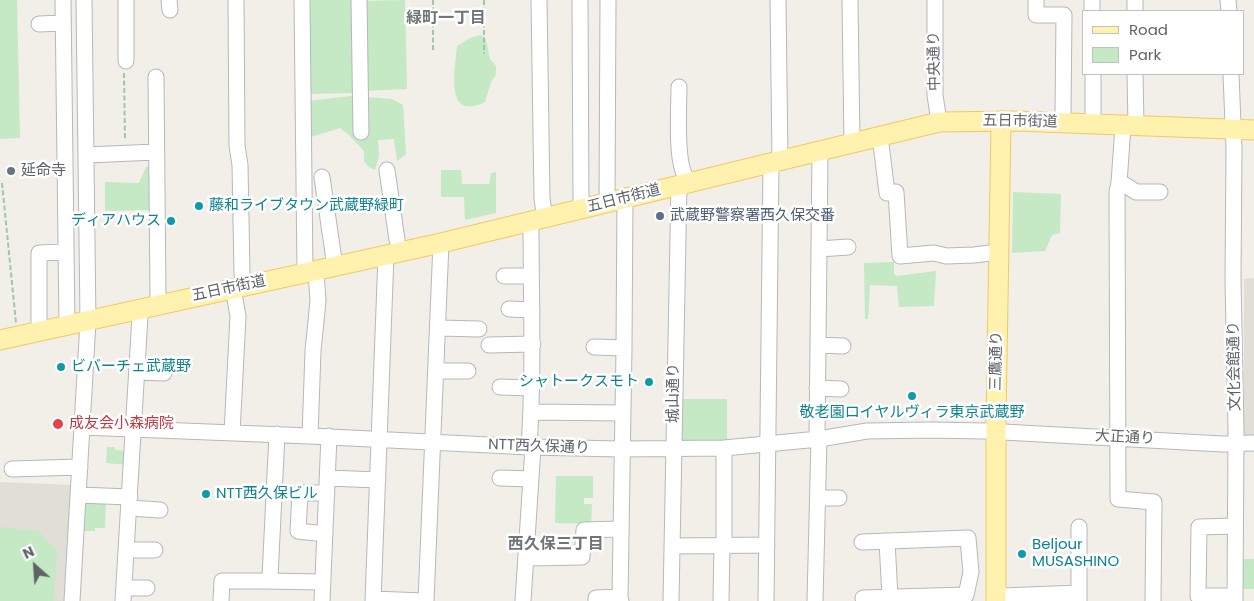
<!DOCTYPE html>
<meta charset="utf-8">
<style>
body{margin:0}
#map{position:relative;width:1254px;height:601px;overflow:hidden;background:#f1efe8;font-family:Poppins,sans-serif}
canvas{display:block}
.legend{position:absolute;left:1082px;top:10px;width:162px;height:65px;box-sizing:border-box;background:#fff;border:1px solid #bfc1c3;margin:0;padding:6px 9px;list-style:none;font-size:15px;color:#5f6368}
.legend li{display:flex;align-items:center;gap:10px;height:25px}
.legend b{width:25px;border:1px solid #bfc1c3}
.north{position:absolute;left:10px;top:541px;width:50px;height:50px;-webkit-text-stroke:4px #fff;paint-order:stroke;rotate:334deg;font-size:14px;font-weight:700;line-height:20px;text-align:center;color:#5f6368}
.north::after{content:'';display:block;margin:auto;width:18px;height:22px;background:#5f6368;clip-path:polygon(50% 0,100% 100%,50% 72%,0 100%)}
</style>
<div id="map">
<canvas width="1254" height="601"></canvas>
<ul class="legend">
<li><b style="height:6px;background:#fff2af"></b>Road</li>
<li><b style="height:14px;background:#c5e8c5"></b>Park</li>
</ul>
<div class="north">N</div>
</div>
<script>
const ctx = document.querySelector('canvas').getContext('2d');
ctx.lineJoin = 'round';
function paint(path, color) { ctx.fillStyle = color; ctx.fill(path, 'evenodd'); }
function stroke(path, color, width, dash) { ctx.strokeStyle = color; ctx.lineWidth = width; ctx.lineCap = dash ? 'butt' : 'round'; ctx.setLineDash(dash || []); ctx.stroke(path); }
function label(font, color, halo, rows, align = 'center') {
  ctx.font = font + ' Poppins,"Noto Sans JP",sans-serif'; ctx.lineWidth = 5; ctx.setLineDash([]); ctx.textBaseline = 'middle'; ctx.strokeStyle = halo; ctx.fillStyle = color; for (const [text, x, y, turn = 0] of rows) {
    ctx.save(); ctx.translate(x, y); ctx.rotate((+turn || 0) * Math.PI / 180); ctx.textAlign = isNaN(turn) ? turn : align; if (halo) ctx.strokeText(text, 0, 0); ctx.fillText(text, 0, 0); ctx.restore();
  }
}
paint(new Path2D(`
 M1254 278V436H1244V279Z
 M0 482 75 485 68 601H0Z`), '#e1ded6');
paint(new Path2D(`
 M0 0H17L20 138 0 139Z
 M306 0H356L357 93 306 94Z
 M405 0 407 89 363 91 362 1Z
 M481 35 486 39 490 59 496 66V75L491 82 485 102C444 122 455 70 457 46L470 38Z
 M351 96 392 99 403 105 406 154 397 161 394 139 378 140 379 156 375 170 369 167 364 161V151L348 134 340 128 308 138 307 101Z
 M153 165 154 210 105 211V182L139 183 146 167Z
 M441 170H461L462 184H489L491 173 496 172V213L465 220 464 197H441Z
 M1013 192 1061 194 1060 233 1052 235 1045 251 1012 253Z
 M894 262V274L897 276 936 271 934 306 899 307 897 286 870 285 868 319H865L864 263Z
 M679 399H727V440L686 443 679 438Z
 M107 447H115V450L129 451 128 465 106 463Z
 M556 476H593V498H584V504H592L591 524 555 523Z
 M106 499 105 528H95V531H80L81 500Z
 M0 527 38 531 57 551 54 601H0Z
 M1240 559H1254V589H1240Z`), '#c5e8c5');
const minor = new Path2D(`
 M63 0 67 326
 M169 0 170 10
 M236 0 237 146 240 165 242 274 244 286
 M302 0 305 273
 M359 0 361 132
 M539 0 542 199 545 218
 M580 0 581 201
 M778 0 780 161
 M850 0 852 144
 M935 0V95L939 122
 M1036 0V15H1064L1063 112
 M1092 0V11
 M1135 0V11
 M1228 0 1229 11
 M39 24 63 23
 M126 61V0
 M1093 74V124
 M1135 74 1136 125
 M1231 74 1234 149 1233 279 1236 432 1235 601
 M156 77 158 298
 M679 87C679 107 675 162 686 177
 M1123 126 1119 183 1117 192 1118 499 1154 502 1153 601
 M881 144 887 193 896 192 900 256 934 253 946 256 974 255 990 253
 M87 155 156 152
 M387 170 397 240
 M322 177 334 260
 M1119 181 1136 192H1160
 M607 203 608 0
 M819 249 848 247
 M504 276H531
 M509 309 532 310
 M39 325V253L65 252
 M439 328 479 329
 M489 345 533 344
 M818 345 843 346
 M594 347 624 348
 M436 371H468
 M138 372 164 373
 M500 387 532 388
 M817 388 841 389
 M531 412 622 413
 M82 427 310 436 529 447 621 449 724 448 819 439 867 431 931 430 985 431 1222 444 1254 443
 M232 433 238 316 233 288
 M310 436 313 351 318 301 316 271
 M817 438 820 152
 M529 447C534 372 531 297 531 222
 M12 469 80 467
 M328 478 378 480
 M500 478 531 479
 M78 495 130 497
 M818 498H839
 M129 508 160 510
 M325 534 298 531 300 493H327
 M887 541 890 597
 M862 542 968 538 971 572 966 595 863 598
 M724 545V448
 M672 546 767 545
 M127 550H155
 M526 558 582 557 584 530 620 529
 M265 581 323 582
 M124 588H147
 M1003 596 1079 593
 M1235 596H1198L1199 527 1235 526
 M373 599 424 601
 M72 601 88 321 84 0
 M123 601 140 316
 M221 601 222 581H265L270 577 277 434
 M322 601 329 436
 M373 601 386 255
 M426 601 441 243
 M523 601 533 447
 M596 601V598L620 597
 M621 601 620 597 624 348 625 198
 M671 601 679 185
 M721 601 722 546
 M766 601 771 163
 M815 601 819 439
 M1079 601V527`);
const major = new Path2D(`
 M0 340 441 243 939 122 1016 121 1254 130
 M996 601V419L1001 121`);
stroke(minor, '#b5b8bc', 17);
stroke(major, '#f2c960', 21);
stroke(new Path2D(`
 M433 0V51
 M484 0V54
 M124 73 125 140
 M2 183 16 323`), '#9cc7a9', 2, [5, 2.5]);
stroke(minor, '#fff', 15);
stroke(major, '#fff2af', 19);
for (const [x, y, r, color] of [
 [11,171,5,"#6b7280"],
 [199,206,5,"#0f9aa8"],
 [660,216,5,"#5c6f8a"],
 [171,221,5,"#0f9aa8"],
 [61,367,5,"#0f9aa8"],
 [649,382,5,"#0f9aa8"],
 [912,396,5,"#0f9aa8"],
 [58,424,6,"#e0444e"],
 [206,494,5,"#0f9aa8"],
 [1022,554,5,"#0f9aa8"]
]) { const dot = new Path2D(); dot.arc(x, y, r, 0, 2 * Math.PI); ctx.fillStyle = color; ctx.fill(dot); stroke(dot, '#fff', 2); }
label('15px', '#5f6368', '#fff', [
 ["中央通り",935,61,-91],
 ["五日市街道",1020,122,1],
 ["五日市街道",624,199,-14],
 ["五日市街道",229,289,-12],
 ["三鷹通り",997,361,-89],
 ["文化会館通り",1235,366,-91],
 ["城山通り",674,393,-90],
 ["大正通り",1125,438,3],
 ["NTT西久保通り",539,447,2]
]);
label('15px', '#5b616d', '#fff', [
 ["延命寺",21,171]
], 'left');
label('15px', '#0d838f', '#fff', [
 ["藤和ライブタウン武蔵野緑町",209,206],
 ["ディアハウス",161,221,"right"],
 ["ビバーチェ武蔵野",71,367],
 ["シャトークスモト",639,382,"right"],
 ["敬老園ロイヤルヴィラ東京武蔵野",912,413,"center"],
 ["NTT西久保ビル",216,494],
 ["Beljour",1032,545],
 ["MUSASHINO",1032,562]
], 'left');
label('15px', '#4e5e75', '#fff', [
 ["武蔵野警察署西久保交番",670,216]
], 'left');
label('15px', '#be3a42', '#fff', [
 ["成友会小森病院",69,424]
], 'left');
label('bold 16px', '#70757a', '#fff', [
 ["緑町一丁目",446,19],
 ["西久保三丁目",556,545]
]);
</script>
